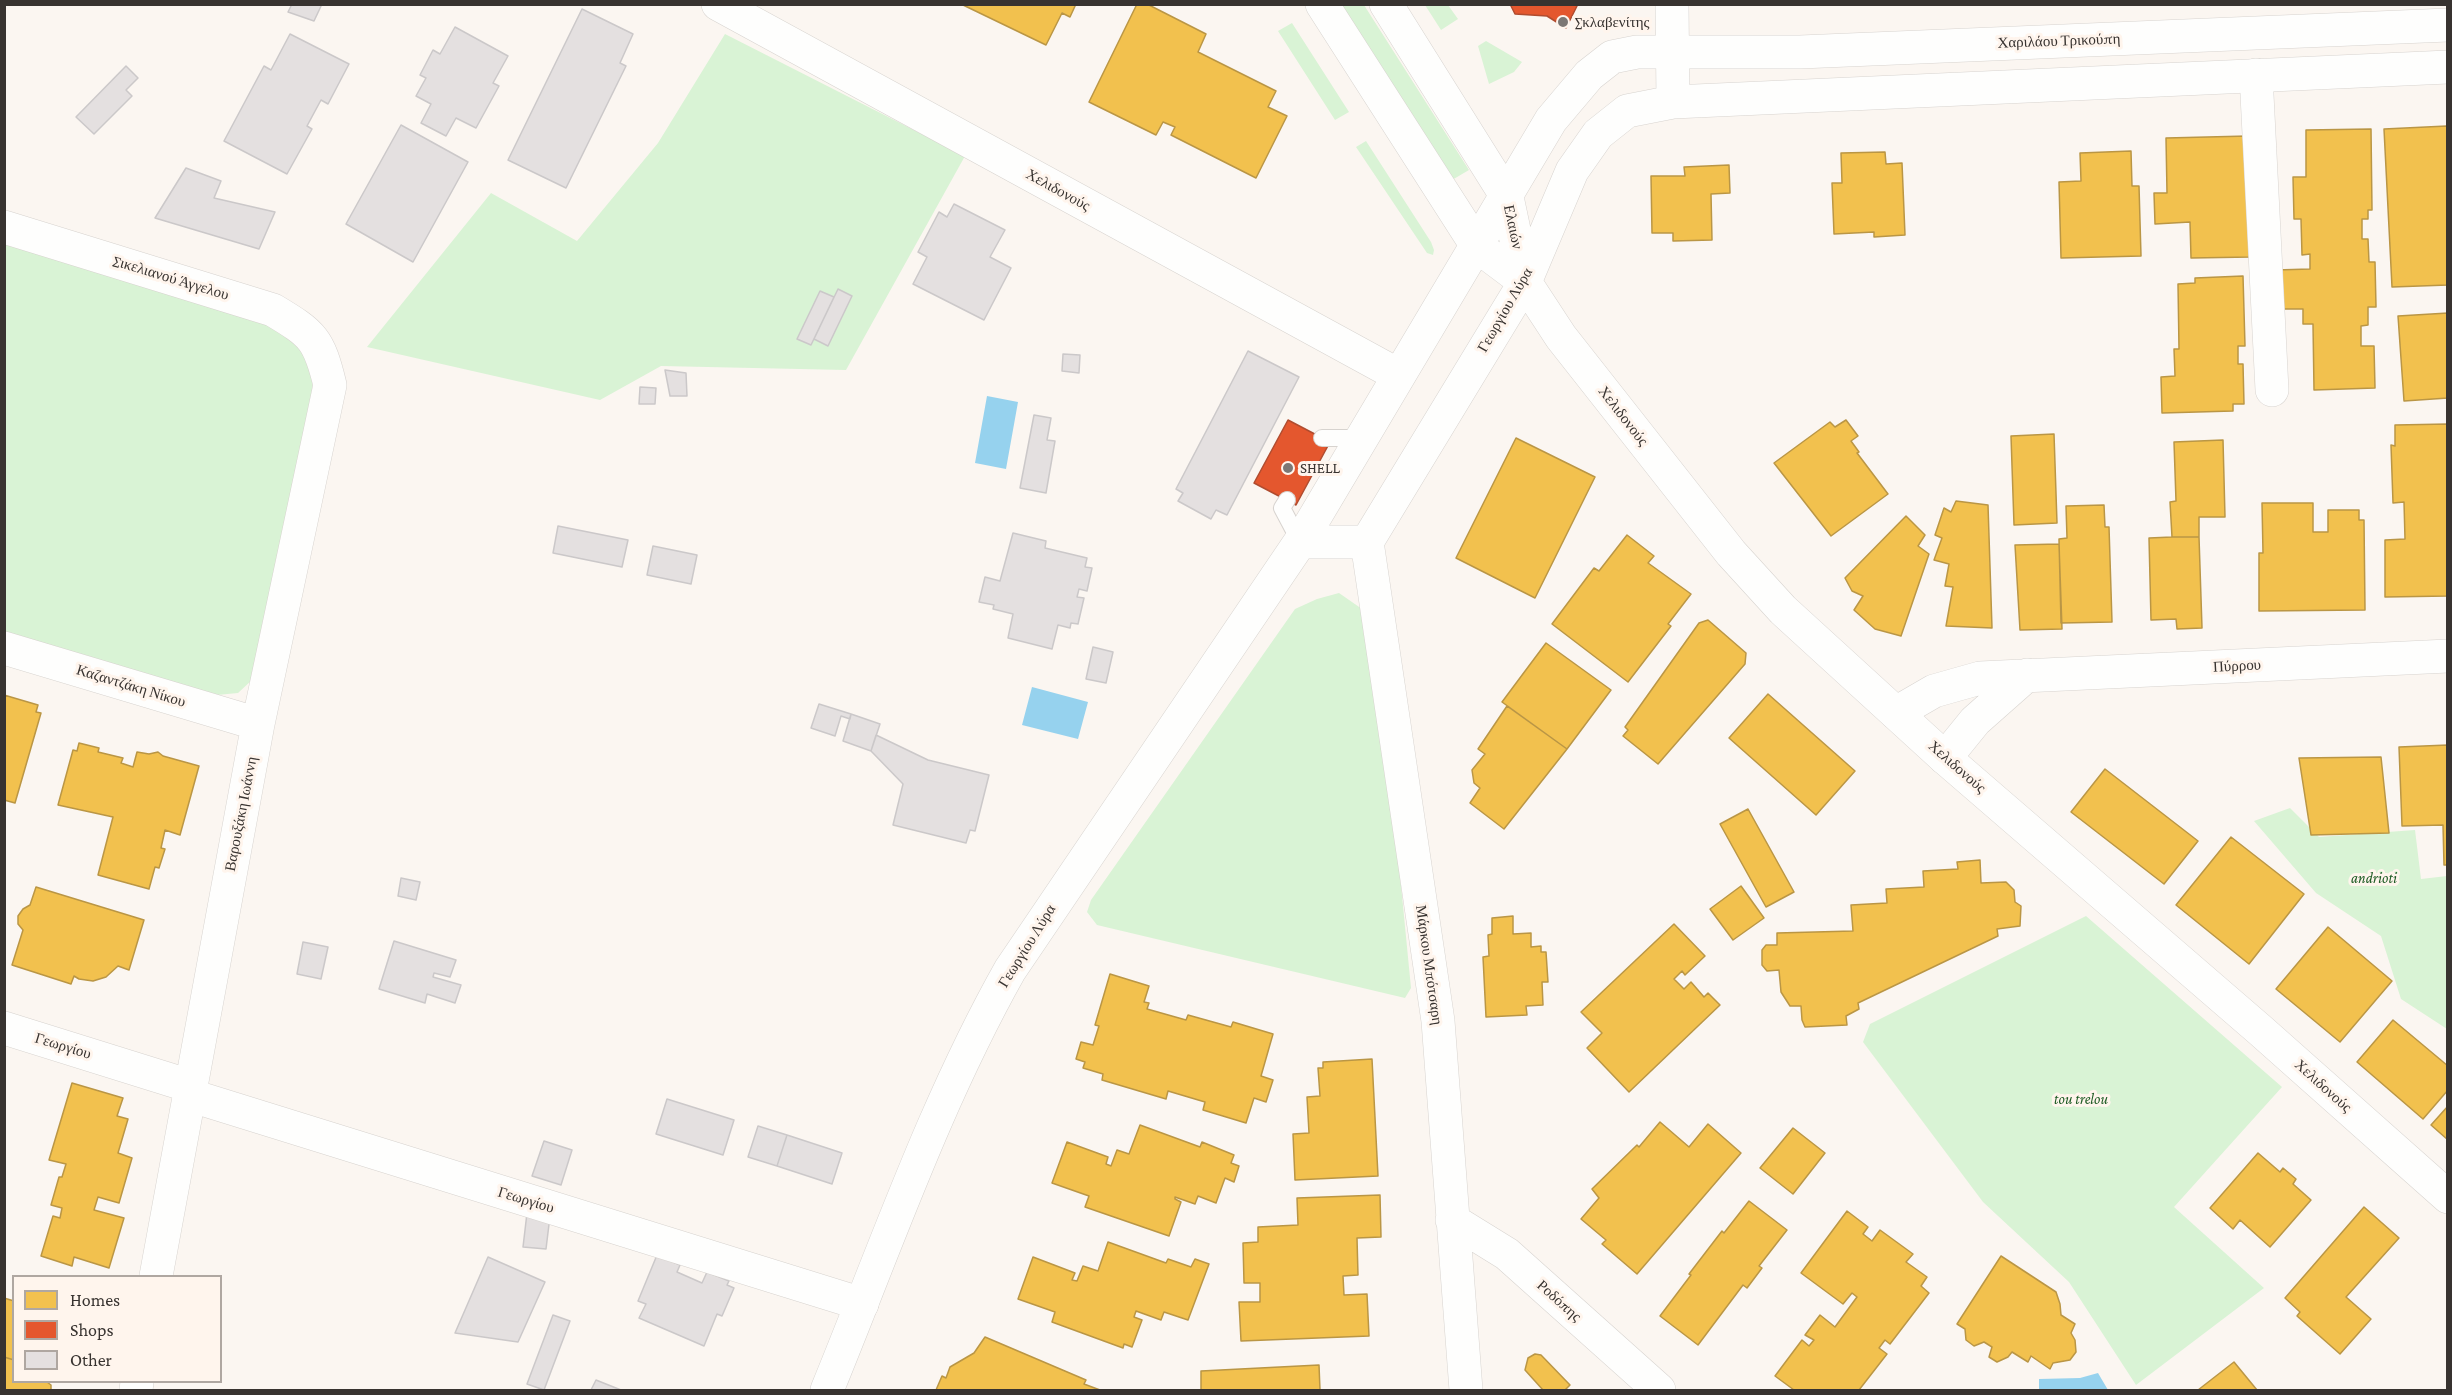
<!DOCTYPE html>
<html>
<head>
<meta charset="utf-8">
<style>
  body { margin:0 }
  #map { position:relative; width:2452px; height:1395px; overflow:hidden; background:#fbf6f1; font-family:"Crimson Pro",serif }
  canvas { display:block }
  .frame { position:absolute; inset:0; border:6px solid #383330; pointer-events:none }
  .legend { position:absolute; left:12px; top:1275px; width:210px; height:108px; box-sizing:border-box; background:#fff5ed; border:2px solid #afa7a1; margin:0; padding:8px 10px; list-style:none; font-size:18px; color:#383330 }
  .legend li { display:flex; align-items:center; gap:12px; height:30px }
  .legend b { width:30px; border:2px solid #afa7a1 }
</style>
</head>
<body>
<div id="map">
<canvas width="2452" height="1395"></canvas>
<div class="frame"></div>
<ul class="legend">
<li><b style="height:16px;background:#f2c14e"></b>Homes</li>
<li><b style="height:16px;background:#e4572e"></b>Shops</li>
<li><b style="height:16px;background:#e4e0e0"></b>Other</li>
</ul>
</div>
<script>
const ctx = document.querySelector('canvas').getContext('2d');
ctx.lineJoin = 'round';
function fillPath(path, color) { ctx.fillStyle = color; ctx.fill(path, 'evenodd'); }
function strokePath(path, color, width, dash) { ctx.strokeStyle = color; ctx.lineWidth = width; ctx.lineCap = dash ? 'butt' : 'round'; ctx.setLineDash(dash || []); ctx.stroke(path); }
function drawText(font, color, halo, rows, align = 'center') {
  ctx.font = font + ' "Crimson Pro",serif'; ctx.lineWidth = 6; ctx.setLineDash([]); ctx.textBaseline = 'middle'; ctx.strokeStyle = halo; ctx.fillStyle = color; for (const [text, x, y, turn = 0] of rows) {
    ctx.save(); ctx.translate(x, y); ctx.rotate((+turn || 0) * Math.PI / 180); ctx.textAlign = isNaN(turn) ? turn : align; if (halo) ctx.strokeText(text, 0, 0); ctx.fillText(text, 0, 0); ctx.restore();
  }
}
fillPath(new Path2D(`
  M1342,5H1364L1469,170L1452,180Z
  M1425,5H1448L1458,19L1441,30Z
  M1292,23L1349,112L1335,120L1278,31Z
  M725,34L965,156L846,370L661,366L600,400L367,347L491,193L577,241L658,143Z
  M1486,41L1522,62L1514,72L1489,84L1478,46Z
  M1366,141L1431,242L1434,250L1433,255L1427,253L1356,147Z
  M4,237L278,325C309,354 313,355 313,398L252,680L238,693L217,695L5,632Z
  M1339,593L1375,618L1411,988L1405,998L1097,925L1087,912L1091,900L1295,609L1317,599Z
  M2290,808L2319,837L2415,830L2421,879L2447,876V1029L2401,999L2381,936L2316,893L2254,821Z
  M2086,916L2282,1087L2174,1207L2264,1288L2136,1385L2069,1282L1983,1202L1863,1042L1870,1024Z`), '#d9f3d5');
fillPath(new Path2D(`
  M987,396L1018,402L1006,469L975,463Z
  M1032,687L1088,702L1078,739L1022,725Z
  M2098,1373L2108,1390H2039V1379L2080,1378Z`), '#96d2ee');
const homes = new Path2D(`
  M1076,4L1070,17L1062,13L1046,45L963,5Z
  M1137,4H1147L1206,34L1198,52L1276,91L1268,107L1287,116L1256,178L1171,135L1175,127L1163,122L1156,135L1089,102Z
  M2447,126L2448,285L2392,287L2384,129Z
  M2371,129L2372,210H2368V219H2362V239H2368L2369,262H2375L2376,307H2368V325L2361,326V346H2374L2375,388L2314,390L2313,324H2303V309H2276V270L2310,269V254L2302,255L2301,219H2294L2293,177H2306V130Z
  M2248,136L2251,257L2191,258L2190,222L2155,224L2154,193H2167L2166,138Z
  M2131,151L2132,186H2139L2141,256L2061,258L2059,182L2081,181L2080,153Z
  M1885,152L1886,164L1902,163L1905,235L1874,237V232L1834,234L1832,183H1842L1841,153Z
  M1729,165L1730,193L1711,194L1712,240L1673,241V233H1652L1651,176H1685L1684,167Z
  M2243,276L2245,346H2238V364H2243L2244,404H2233V411L2162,413L2161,377L2175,376L2174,349H2179L2178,284L2195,283V278Z
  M2448,313V398L2404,401L2398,316Z
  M1846,420L1858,436L1851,441L1859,452L1857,453L1888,494L1831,536L1774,463L1830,422L1835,427Z
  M2448,424V596L2385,597V540L2405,539L2404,502L2393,503L2391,445L2395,446V425Z
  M2054,434L2057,523L2014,525L2011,436Z
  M1516,438L1595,477L1535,598L1456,558Z
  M2223,440L2225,517H2199V537H2172L2170,502L2176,501L2174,442Z
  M1956,501L1988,505L1992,628L1946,626L1953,587L1945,586L1949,564L1934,560L1942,538L1935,535L1944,508L1951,512Z
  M2262,503H2313V532H2328V510H2359V520H2364L2365,610L2259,611V553H2263Z
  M2104,505L2105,527H2109L2112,622L2061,623L2059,539L2067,538L2066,506Z
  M1906,516L1925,535L1918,546L1929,554L1901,636L1875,629L1854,610L1863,596L1852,591L1845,578Z
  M1627,535L1654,556L1648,563L1691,594L1668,624L1671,626L1628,682L1552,624L1594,568L1599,571Z
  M2172,537H2199L2202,628L2177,629L2176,619L2151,620L2149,538Z
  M2059,544L2062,629L2020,630L2015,545Z
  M1708,620L1746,653L1745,664L1658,764L1623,736L1628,730L1625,727L1699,623Z
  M1546,643L1611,690L1567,749L1502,702Z
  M1768,694L1855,771L1816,815L1729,738Z
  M4,695L38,705L36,712L41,713L15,803L4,800Z
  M1507,706L1567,749L1504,829L1470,803L1480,788L1474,783L1472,770L1485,754L1478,749Z
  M79,743L99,748L98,752L123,758L121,763L133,767L137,752L149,754L158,752L163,756L199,766L180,835L165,830L161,848L165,849L159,868L155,867L149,889L98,875L113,817L58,805L73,750L77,751Z
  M2448,745V865H2444L2443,825L2402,826L2399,747Z
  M2381,757L2389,833L2311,835L2299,758Z
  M2105,769L2198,841L2164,884L2071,812Z
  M1748,809L1794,892L1766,907L1720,824Z
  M2231,837L2304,894L2249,964L2176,905Z
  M1980,860L1981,883L2006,882L2014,890L2015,902L2021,906L2020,926L1997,929L1998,936L1858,1003L1859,1009L1846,1016L1847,1025L1805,1027L1802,1020L1801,1006H1790L1781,992L1779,970L1767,971L1762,965V950L1766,945H1777V933L1853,931L1851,905L1887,903L1886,889L1924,887L1923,871L1958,869L1957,862Z
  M1741,886L1764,918L1733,940L1710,909Z
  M36,887L144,920L129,970L118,966L106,977L93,981L79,979L74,976L71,984L12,965L23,930L18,924V916L23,909L30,905Z
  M1513,916V934L1531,933V947L1541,946V952H1546L1548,982H1542L1543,1005L1526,1006L1527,1015L1486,1017L1483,957L1489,956L1488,935L1492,934V918Z
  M1674,924L1705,956L1685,975L1682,971L1674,979L1684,989L1691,982L1704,997L1708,993L1720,1005L1629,1092L1587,1048L1602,1033L1581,1012Z
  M2328,927L2392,981L2340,1042L2276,989Z
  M1110,974L1149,986L1144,1002L1149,1003L1147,1009L1186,1020L1188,1015L1231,1027L1233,1022L1273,1034L1261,1076L1273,1080L1266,1102L1254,1098L1246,1123L1203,1110L1205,1102L1168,1091L1166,1099L1102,1080L1103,1074L1083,1068L1085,1062L1076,1059L1081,1042L1093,1045L1099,1026L1095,1025Z
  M2393,1020L2448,1066V1090L2423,1119L2357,1062Z
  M1372,1059L1378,1176L1295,1180L1293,1134L1309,1133L1307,1097L1320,1096L1318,1068H1323V1062Z
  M72,1083L123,1098L117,1116L128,1119L118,1153L132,1158L119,1203L98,1197L94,1210L124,1218L109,1268L74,1257L72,1266L41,1256L53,1216L60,1218L62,1208L51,1205L59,1177H62L66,1164L49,1160Z
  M2448,1106V1140L2431,1125Z
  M1660,1122L1689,1147L1708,1124L1741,1153L1637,1274L1602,1244L1606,1240L1581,1219L1599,1198L1592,1189L1637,1145L1639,1147Z
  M1140,1125L1200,1147L1202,1142L1234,1155L1231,1163L1239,1166L1234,1182L1225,1178L1216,1203L1198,1196L1195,1204L1175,1197V1199L1181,1202L1169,1236L1085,1207L1089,1196L1052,1183L1067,1142L1108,1157L1106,1164L1111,1166L1117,1150L1129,1154Z
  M1793,1128L1825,1153L1793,1194L1760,1168Z
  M2258,1153L2280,1172L2283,1168L2296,1179L2293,1184L2311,1200L2270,1247L2240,1220L2233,1229L2210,1208Z
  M1380,1195L1381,1237L1357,1238L1358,1275L1343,1276L1344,1295L1367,1294L1369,1336L1241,1341L1239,1302H1260V1283H1244L1243,1243L1258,1242V1227L1298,1225L1297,1198Z
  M1749,1201L1787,1230L1759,1266L1762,1268L1747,1288L1743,1285L1698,1345L1660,1316L1691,1275L1689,1274L1722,1231L1724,1233Z
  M2364,1207L2399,1238L2346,1297L2371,1319L2340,1354L2297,1316L2300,1312L2285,1298Z
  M1847,1211L1868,1227L1863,1234L1872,1241L1880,1230L1913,1254L1906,1262L1927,1277L1921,1286L1929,1293L1890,1344L1885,1340L1879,1348L1887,1354L1859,1390H1794L1775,1376L1802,1340L1809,1346L1814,1340L1805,1335L1820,1315L1835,1327L1857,1297L1852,1293L1843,1304L1801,1273Z
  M1108,1242L1166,1263L1168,1259L1191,1267L1195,1259L1209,1264L1188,1320L1164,1312L1161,1320L1136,1311L1134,1317L1142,1320L1132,1347L1124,1344L1123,1348L1052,1322L1055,1312L1018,1299L1033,1257L1075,1273L1072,1280L1077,1281L1083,1266L1098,1271Z
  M2001,1256L2056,1292L2060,1304L2061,1315L2075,1324L2071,1333L2075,1340L2076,1352L2070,1360L2053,1363L2050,1369L2031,1356L2028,1362L2012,1352L2008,1357L1997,1362L1989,1357L1992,1347L1984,1342L1974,1346L1966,1340L1965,1329L1957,1324Z
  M4,1298L14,1301V1360L4,1357Z
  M985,1337L1086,1380L1084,1384L1100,1390H936L942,1376L946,1378L950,1367L974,1353Z
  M1535,1354L1541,1355L1570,1385L1565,1390H1543L1525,1370L1528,1358Z
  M4,1357L14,1360V1382H47L51,1385V1390H4Z
  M2234,1362L2257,1390H2198Z
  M1319,1365L1320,1390H1201V1371Z`);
fillPath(homes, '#f2c14e');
strokePath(homes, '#ba9645', 1.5);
const shops = new Path2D(`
  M1510,4H1578L1566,28L1547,16L1515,14Z
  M1288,420L1330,442L1296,505L1254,483Z`);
fillPath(shops, '#e4572e');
strokePath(shops, '#b04c2f', 1.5);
const building = new Path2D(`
  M292,4H322L314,21L288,12Z
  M582,9L633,34L620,63L626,66L566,188L508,160Z
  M455,27L508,56L493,83L499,86L476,128L456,118L446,136L421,123L431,104L416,96L426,78L420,75L433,50L440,54Z
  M290,34L349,64L328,104L321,100L307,126L312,129L287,174L224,141L264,66L271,70Z
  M126,66L138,78L126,90L132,96L94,134L76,117Z
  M401,125L468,162L413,262L346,224Z
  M186,168L221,181L214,198L275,212L259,249L155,218Z
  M954,204L1005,230L990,257L1011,268L984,320L913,284L927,257L918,252L939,212L947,217Z
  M838,289L852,296L828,346L814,339Z
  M820,291L834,297L811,345L797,339Z
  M1248,351L1299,377L1227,515L1216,510L1211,519L1178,501L1183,493L1176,489Z
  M1063,354L1080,355L1079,373L1062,371Z
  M665,370L686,373L687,396H670Z
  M640,387L656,388L655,404H639Z
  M1034,415L1051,418L1047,440L1055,441L1046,493L1020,488Z
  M558,526L628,540L622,567L553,553Z
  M1013,533L1046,541L1045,548L1087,558L1085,567L1092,568L1087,591L1079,589L1077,597L1084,598L1078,624L1071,623L1070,628L1058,625L1052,649L1008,638L1013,614L993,609L994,605L979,602L985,577L1000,581Z
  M653,546L697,555L691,584L647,575Z
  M1093,647L1113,652L1106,683L1086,679Z
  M819,704L851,714L850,719L841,716L835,736L811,728Z
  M851,714L880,724L871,751L843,741Z
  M876,735L928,760L989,775L975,831L970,830L966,843L893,825L903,784L871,751Z
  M401,878L420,882L416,900L398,896Z
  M394,941L456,960L450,977L434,973L433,977L461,985L455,1003L427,994L425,1003L379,989Z
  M303,942L328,947L321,979L297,974Z
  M667,1099L734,1120L723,1155L656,1134Z
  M758,1126L787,1135L777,1166L748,1157Z
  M787,1135L842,1153L832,1184L777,1166Z
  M544,1141L572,1150L561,1185L532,1176Z
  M527,1213L550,1216L546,1249L523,1247Z
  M657,1255L680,1265L677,1272L702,1283L707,1272L729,1281L727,1285L734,1288L722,1316L717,1314L704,1346L639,1318L646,1304L638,1301Z
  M488,1257L545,1282L518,1342L455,1333Z
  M553,1315L570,1321L544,1390L527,1384Z
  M596,1380L621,1390H591Z`);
fillPath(building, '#e4e0e0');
strokePath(building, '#cbc8c9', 1.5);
const lane = new Path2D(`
  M1322,438H1361
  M1287,500L1282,508L1300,542`);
const street = new Path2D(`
  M718,4L1398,375
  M2256,75L2272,390
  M4,227L273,310C313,334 319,339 330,385L258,724L156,1276
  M1367,542L1438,1021L1466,1390
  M4,648L258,724
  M1896,713L1934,691L1980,678L2448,656
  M1945,758L1975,721L2027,675
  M4,1028L190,1086
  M189,1095L862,1304
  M1452,1220L1507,1254L1659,1390
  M136,1390L137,1382`);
const secondary = new Path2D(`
  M1322,4L1477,246L1525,282L1561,337L1731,553L1783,610L1945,758L2260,1030L2448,1197
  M1386,4L1507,197L1525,282
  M1672,4L1673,102
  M1300,542H1367L1525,282L1572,171L1598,134L1627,111L1673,102L2448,67
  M827,1390C885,1249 935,1103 1010,970L1300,542L1551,120L1589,75L1612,57L1637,52H1800L2448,25`);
strokePath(lane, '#d7d3cf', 18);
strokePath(street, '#d7d3cf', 34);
strokePath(secondary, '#d7d3cf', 34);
strokePath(lane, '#fefefd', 16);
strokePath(street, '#fefefd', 33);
strokePath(secondary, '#fefefd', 33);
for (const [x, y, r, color] of [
  [1563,22,6,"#7c7774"],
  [1288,468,6,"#7c7774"]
]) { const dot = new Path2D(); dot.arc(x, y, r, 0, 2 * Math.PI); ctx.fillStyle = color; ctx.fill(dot); strokePath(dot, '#fff5ed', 2); }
drawText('15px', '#383330', '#fff5ed', [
  ["Σκλαβενίτης",1575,22],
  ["SHELL",1300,468]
], 'left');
drawText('15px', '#383330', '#fff5ed', [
  ["Χαριλάου Τρικούπη",2059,41,-2],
  ["Χελιδονούς",1058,190,29],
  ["Ελαιών",1513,227,78],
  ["Σικελιανού Άγγελου",171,278,17],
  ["Γεωργίου Λύρα",1505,310,-60],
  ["Χελιδονούς",1623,416,52],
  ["Πύρρου",2237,666,-3],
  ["Καζαντζάκη Νίκου",131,686,17],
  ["Χελιδονούς",1957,767,41],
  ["Βαρουξάκη Ιωάννη",241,814,-79],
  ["Γεωργίου Λύρα",1027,946,-58],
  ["Μάρκου Μπότσαρη",1429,965,82],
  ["Γεωργίου",63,1046,17],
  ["Χελιδονούς",2323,1086,42],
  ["Γεωργίου",526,1200,17],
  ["Ροδόπης",1559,1301,42]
]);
drawText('italic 15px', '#1c5a22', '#fff5ed', [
  ["andrioti",2374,878],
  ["tou trelou",2081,1099]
]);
</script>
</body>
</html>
